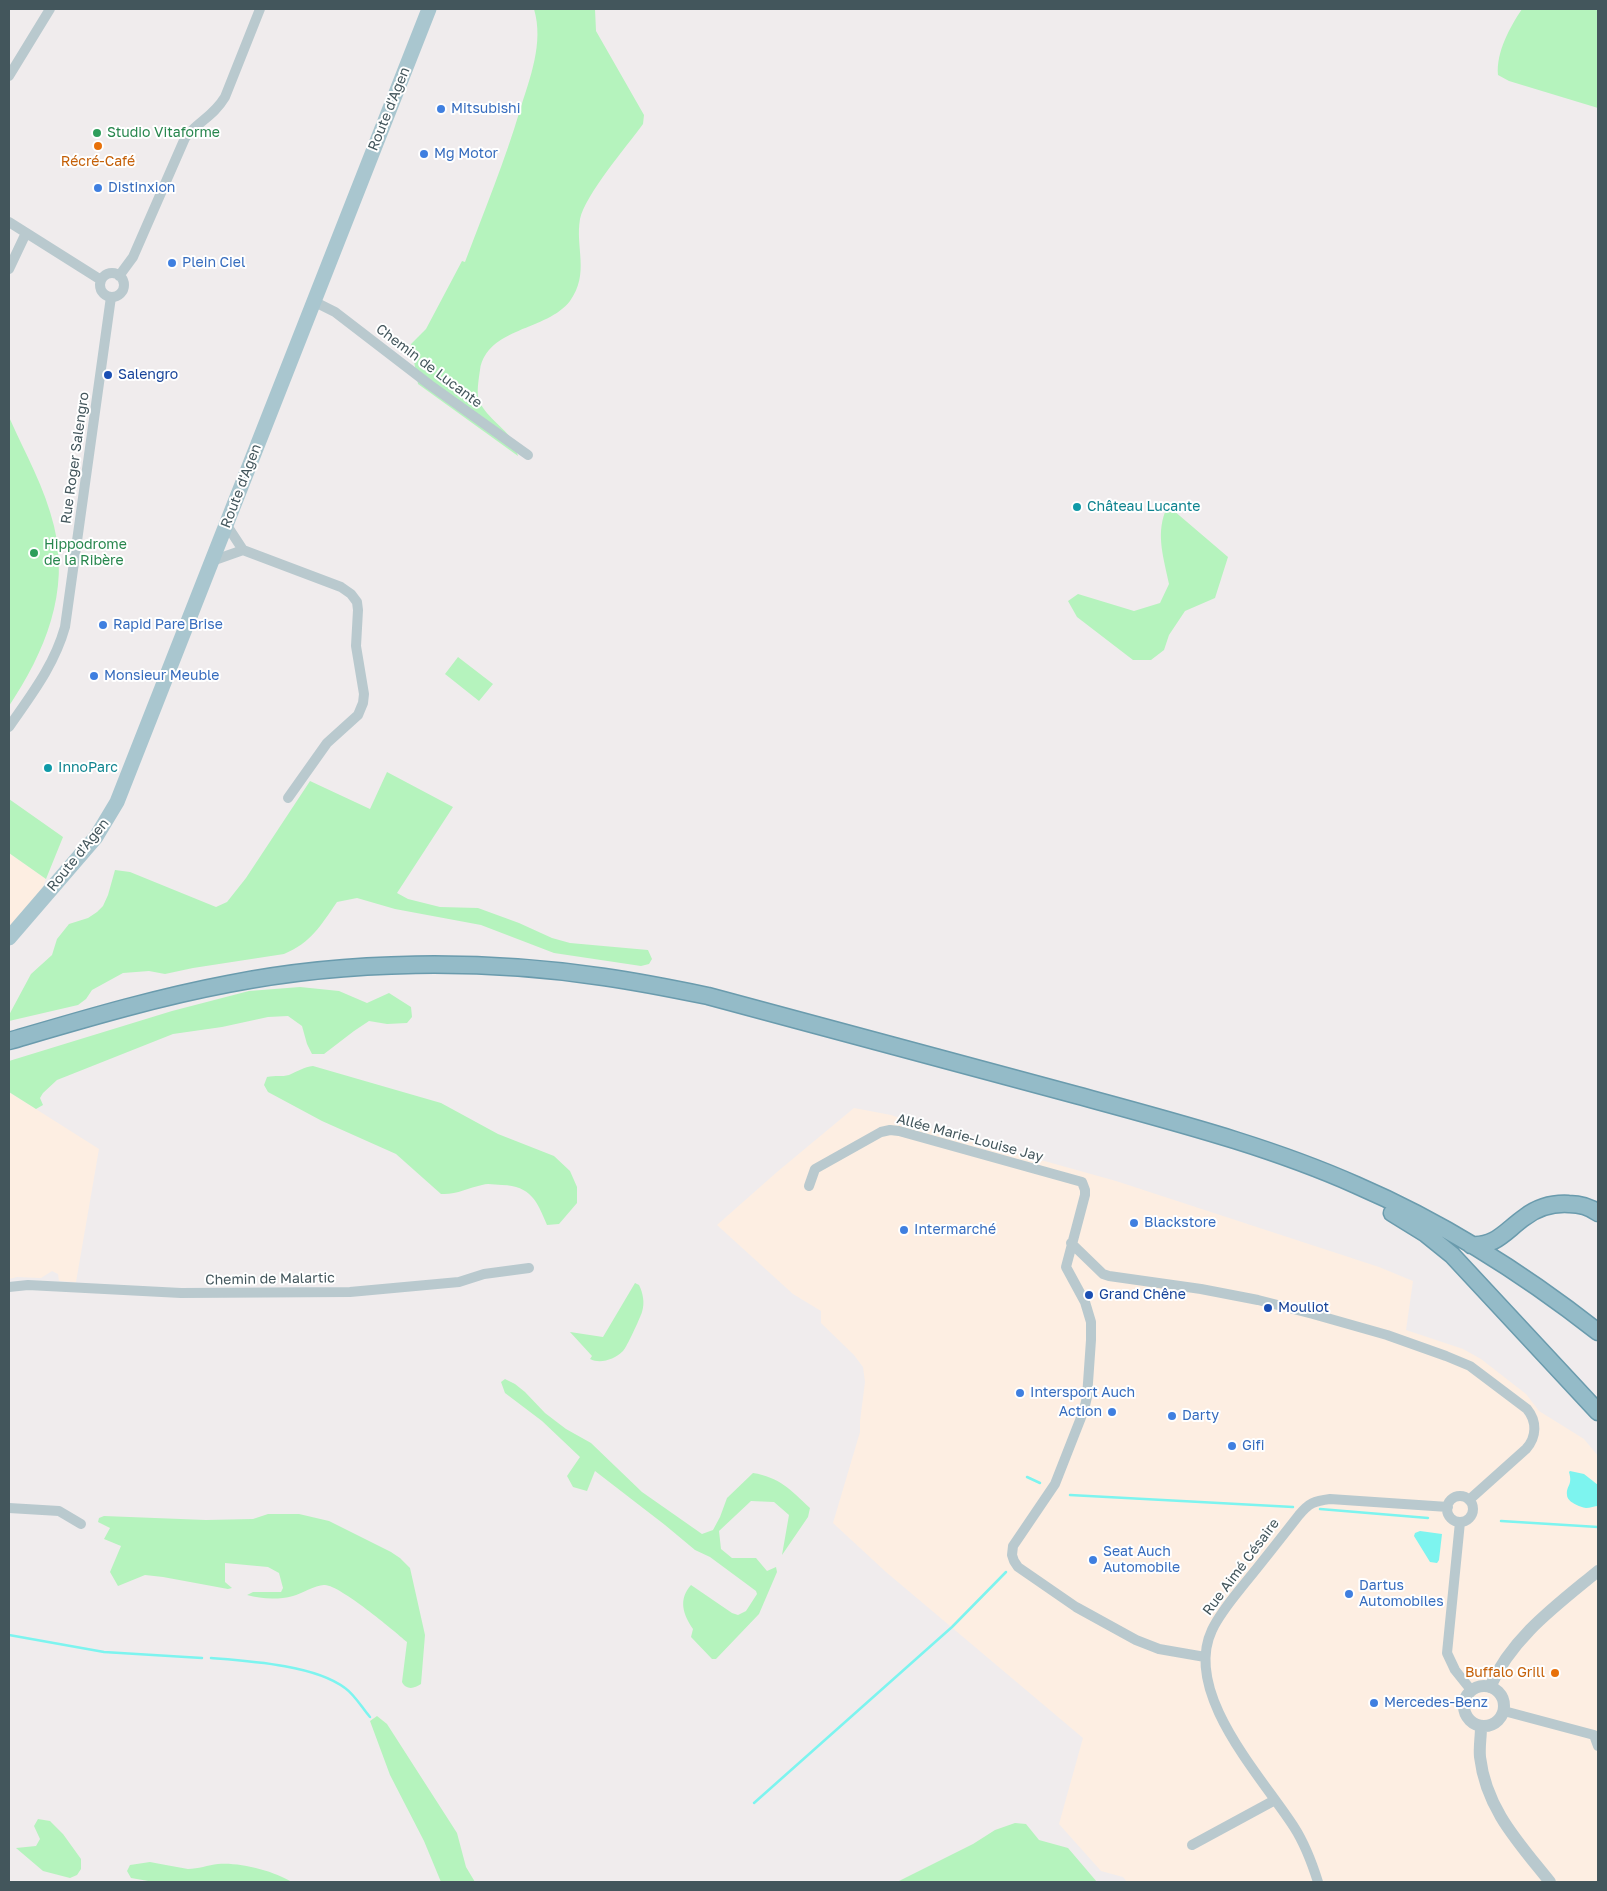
<!DOCTYPE html>
<html>
<head>
<meta charset="utf-8">
<style>
  body { margin:0 }
  #map { position:relative; width:1607px; height:1891px; overflow:hidden; background:#f0eced; font-family:"Golos Text",sans-serif }
  canvas { display:block }
  .frame { position:absolute; inset:0; border:10px solid #43565c; pointer-events:none }
</style>
</head>
<body>
<div id="map">
<canvas width="1607" height="1891"></canvas>
<div class="frame"></div>
</div>
<script>
const ctx = document.querySelector('canvas').getContext('2d');
ctx.lineJoin = 'round';
function fillPath(path, color) { ctx.fillStyle = color; ctx.fill(path, 'evenodd'); }
function strokePath(path, color, width, dash) { ctx.strokeStyle = color; ctx.lineWidth = width; ctx.lineCap = dash ? 'butt' : 'round'; ctx.setLineDash(dash || []); ctx.stroke(path); }
function drawText(font, color, halo, rows, align = 'center') {
  ctx.font = font + ' "Golos Text",sans-serif'; ctx.lineWidth = 4; ctx.setLineDash([]); ctx.textBaseline = 'middle'; ctx.strokeStyle = halo; ctx.fillStyle = color; for (const [text, x, y, turn = 0] of rows) {
    ctx.save(); ctx.translate(x, y); ctx.rotate((+turn || 0) * Math.PI / 180); ctx.textAlign = isNaN(turn) ? turn : align; if (halo) ctx.strokeText(text, 0, 0); ctx.fillText(text, 0, 0); ctx.restore();
  }
}
fillPath(new Path2D(`
  M9,853L46,879L42,889L9,927Z
  M9,1092L99,1149L76,1282L59,1281L58,1274L52,1271L41,1278L17,1277L9,1279Z
  M854,1108L891,1115L955,1136L1116,1181L1379,1267L1413,1281L1406,1330L1463,1349L1481,1359L1526,1394L1539,1411L1584,1439L1598,1456V1882H1127L1123,1877L1101,1871L1059,1824L1083,1738L886,1572L833,1523L860,1432V1421L865,1382L863,1367L854,1355L821,1323V1311L793,1294L717,1225L777,1172Z`), '#fdeee2');
fillPath(new Path2D(`
  M534,9H595L596,31L644,115L643,124C627,146 585,195 580,219C575,248 590,273 570,301C547,331 487,327 480,370C479,377 477,389 478,397C481,412 502,426 511,438C514,443 516,450 518,456L418,384L411,344L426,329L462,261L465,262C484,211 505,161 520,110C530,78 544,43 534,9Z
  M1522,9H1598V108L1509,81L1498,75C1496,52 1510,27 1522,9Z
  M9,417C25,453 45,488 54,526C70,592 45,652 9,706Z
  M1173,510L1228,557L1215,598L1185,611L1169,635L1164,650L1151,660H1133L1077,617L1068,601L1078,594L1134,611L1160,603L1169,584C1164,559 1156,536 1165,512Z
  M458,657L493,684L479,701L445,674Z
  M387,772L453,807L397,893L408,899L440,907L478,908L519,923L552,938L570,943L648,950L652,959L649,964L641,966L554,953L481,925L395,909L357,898L337,902C321,925 311,943 284,954L193,968L165,974L149,971L123,973L92,990L86,999L78,1005L9,1021V1015L31,974L52,955L57,939L69,924L88,918L97,912L103,906L108,895L115,870L130,872L216,907L227,902L246,878L310,781L370,809Z
  M9,799L63,837L46,879L9,853Z
  M300,987L339,991L367,1003L389,993L411,1007L412,1017L407,1023L387,1024L369,1021L354,1031L324,1054H312L307,1044L302,1026L288,1016L268,1017L222,1027L173,1034L57,1080L43,1093L40,1098L43,1105L36,1109L9,1092V1061L172,1011L249,991Z
  M313,1066L441,1103L498,1134L554,1156L570,1171L577,1187V1203L559,1224L547,1225C537,1201 531,1186 502,1185C495,1185 488,1183 482,1185C468,1188 456,1195 441,1194L396,1154L322,1121L268,1092L264,1085L267,1077C275,1075 282,1077 289,1075C298,1071 304,1067 313,1066Z
  M635,1283L639,1285C643,1293 645,1303 642,1312C640,1318 627,1347 623,1351C614,1360 600,1364 590,1359L592,1356L570,1332L603,1337Z
  M505,1379L515,1384L525,1392L545,1413L566,1429L591,1443L642,1492L702,1534L713,1530L720,1517L727,1498L753,1473C779,1477 791,1490 810,1508L808,1517L782,1555L789,1515L774,1502L751,1501L719,1531L721,1549L732,1558H756L767,1571L776,1567L777,1572L759,1614L716,1659H712L691,1637L693,1629C683,1614 678,1600 691,1585L732,1613L738,1615L746,1611L757,1594L756,1591L710,1557L695,1550L665,1525L595,1471L587,1491L573,1487L567,1476L580,1457L542,1421L505,1393L501,1382Z
  M268,1514H299L329,1521L391,1552L400,1558L410,1568L425,1635L421,1684C414,1689 406,1690 402,1682L407,1642C393,1630 341,1586 325,1585C317,1584 301,1594 293,1596C278,1600 261,1599 247,1595L253,1592H281L283,1588L279,1573L268,1567L225,1563V1582L232,1588L228,1589L163,1577L145,1575L118,1586L110,1572L121,1546L104,1539L110,1528L98,1522L99,1518L104,1516L206,1520L253,1519Z
  M377,1716L387,1724L457,1833L466,1867L475,1882H441L424,1841L390,1775L370,1721Z
  M38,1819L50,1821L63,1834L81,1859V1869L77,1875L70,1878L43,1871L16,1848L36,1846L40,1839L34,1826Z
  M1015,1823L1026,1824L1039,1840L1068,1848L1097,1882H897L973,1844L995,1830Z
  M150,1862C162,1864 175,1867 188,1869C198,1869 208,1865 218,1864C240,1862 274,1871 292,1882H154L131,1878L127,1871L130,1865Z`), '#b5f3bd');
fillPath(new Path2D(`
  M1570,1471L1584,1474L1598,1485V1506C1595,1506 1590,1508 1586,1508C1580,1507 1567,1502 1567,1495C1566,1485 1573,1486 1569,1472Z
  M1420,1531L1442,1534L1439,1560L1437,1563L1430,1562L1414,1536L1415,1533Z`), '#7df4ef');
strokePath(new Path2D(`
  M1027,1477L1040,1483
  M1070,1495L1293,1507
  M1320,1509L1428,1518
  M1501,1521L1598,1527
  M9,1635L104,1652L202,1658
  M211,1658C249,1661 315,1665 345,1688C355,1695 362,1708 370,1717
  M754,1803L952,1627L1006,1572`), '#7df4ef', 2.5);
const trunk = new Path2D(`
  M9,1041C81,1020 154,998 228,984C349,960 482,959 604,977C639,982 674,989 708,996C831,1029 953,1062 1076,1095C1170,1121 1266,1145 1356,1185C1442,1222 1524,1274 1598,1332
  M1392,1213L1426,1234L1452,1255L1598,1412
  M1471,1245C1496,1247 1506,1230 1525,1217C1537,1208 1553,1203 1569,1204C1579,1204 1590,1207 1598,1213`);
strokePath(trunk, '#6a9bad', 19);
strokePath(new Path2D(`
  M9,76L50,9
  M9,222L101,280
  M9,269L26,233
  M100 285a12 12 0 1 1 24 0a12 12 0 1 1-24 0Z
  M119,276L133,257L185,138C198,121 213,117 225,97L260,9
  M313,301L335,312L430,385L528,455
  M226,524L243,550L341,587L351,594L357,602L358,610L356,646L364,694L363,703L358,715L327,743L288,798
  M212,561L243,550
  M9,727C31,695 54,666 65,627L111,297
  M809,1186L815,1169L881,1132L890,1130L899,1131L1082,1182L1085,1190V1195L1066,1267L1085,1302L1091,1322V1340L1087,1397L1084,1410L1055,1484L1013,1546L1012,1555L1014,1561L1018,1567L1076,1607L1136,1640L1159,1649L1205,1657
  M1071,1243L1103,1274L1109,1276L1201,1289L1258,1300L1313,1314L1387,1335L1446,1356L1470,1366L1527,1409C1537,1421 1537,1437 1526,1449L1469,1500
  M9,1287L28,1285L181,1293L350,1292L459,1282L484,1274L529,1268
  M1447 1509a13 13 0 1 1 26 0a13 13 0 1 1-26 0Z
  M9,1508L59,1511L81,1524
  M1460,1522L1447,1653L1455,1670L1471,1690
  M1504,1711L1594,1735L1598,1746
  M1192,1845L1275,1800
  M1318,1882C1312,1863 1305,1844 1294,1827C1262,1777 1182,1693 1212,1630C1220,1613 1233,1598 1245,1583C1263,1561 1281,1538 1299,1515C1309,1503 1314,1501 1330,1499L1448,1507`), '#b9c9ce', 10);
strokePath(new Path2D(`
  M1464 1706a20 20 0 1 1 40 0a20 20 0 1 1-40 0Z
  M1490,1687C1512,1637 1557,1605 1598,1571
  M1481,1727C1481,1737 1479,1747 1480,1757C1486,1809 1519,1843 1550,1882`), '#b9c9ce', 12);
strokePath(new Path2D(`
  M9,938L96,837L117,802L429,9`), '#a9c6cf', 15);
strokePath(trunk, '#94bbc8', 16);
for (const [x, y, r, color] of [
  [441,109,5,"#3f7fe0"],
  [97,133,5,"#2e9e5b"],
  [98,146,5,"#e8710a"],
  [424,154,5,"#3f7fe0"],
  [98,188,5,"#3f7fe0"],
  [172,263,5,"#3f7fe0"],
  [108,375,5,"#1a4fb4"],
  [1077,507,5,"#0f9aa8"],
  [34,553,5,"#2e9e5b"],
  [103,625,5,"#3f7fe0"],
  [94,676,5,"#3f7fe0"],
  [48,768,5,"#0f9aa8"],
  [1134,1223,5,"#3f7fe0"],
  [904,1230,5,"#3f7fe0"],
  [1089,1295,5,"#1a4fb4"],
  [1268,1308,5,"#1a4fb4"],
  [1020,1393,5,"#3f7fe0"],
  [1112,1412,5,"#3f7fe0"],
  [1172,1416,5,"#3f7fe0"],
  [1232,1446,5,"#3f7fe0"],
  [1093,1560,5,"#3f7fe0"],
  [1349,1594,5,"#3f7fe0"],
  [1555,1673,5,"#e8710a"],
  [1374,1703,5,"#3f7fe0"]
]) { const dot = new Path2D(); dot.arc(x, y, r, 0, 2 * Math.PI); ctx.fillStyle = color; ctx.fill(dot); strokePath(dot, '#fff', 2); }
drawText('14px', '#43565c', '#fff', [
  ["Route d'Agen",389,109,-68],
  ["Chemin de Lucante",429,366,37],
  ["Rue Roger Salengro",75,458,-82],
  ["Route d'Agen",241,486,-69],
  ["Route d'Agen",78,855,-51],
  ["Allée Marie-Louise Jay",970,1138,15],
  ["Chemin de Malartic",270,1279,-1],
  ["Rue Aimé Césaire",1241,1567,-53]
]);
drawText('14px', '#366cbe', '#fff', [
  ["Mitsubishi",451,109],
  ["Mg Motor",434,154],
  ["Distinxion",108,188],
  ["Plein Ciel",182,263],
  ["Rapid Pare Brise",113,625],
  ["Monsieur Meuble",104,676],
  ["Blackstore",1144,1223],
  ["Intermarché",914,1230],
  ["Intersport Auch",1030,1393],
  ["Action",1102,1412,"right"],
  ["Darty",1182,1416],
  ["Gifi",1242,1446],
  ["Seat Auch",1103,1552],
  ["Automobile",1103,1568],
  ["Dartus",1359,1586],
  ["Automobiles",1359,1602],
  ["Mercedes-Benz",1384,1703]
], 'left');
drawText('14px', '#27864d', '#fff', [
  ["Studio Vitaforme",107,133],
  ["Hippodrome",44,545],
  ["de la Ribère",44,561]
], 'left');
drawText('14px', '#c56008', '#fff', [
  ["Récré-Café",98,162],
  ["Buffalo Grill",1545,1673,"right"]
]);
drawText('14px', '#164399', '#fff', [
  ["Salengro",118,375],
  ["Grand Chêne",1099,1295],
  ["Mouliot",1278,1308]
], 'left');
drawText('14px', '#0d838f', '#fff', [
  ["Château Lucante",1087,507],
  ["InnoParc",58,768]
], 'left');
</script>
</body>
</html>
